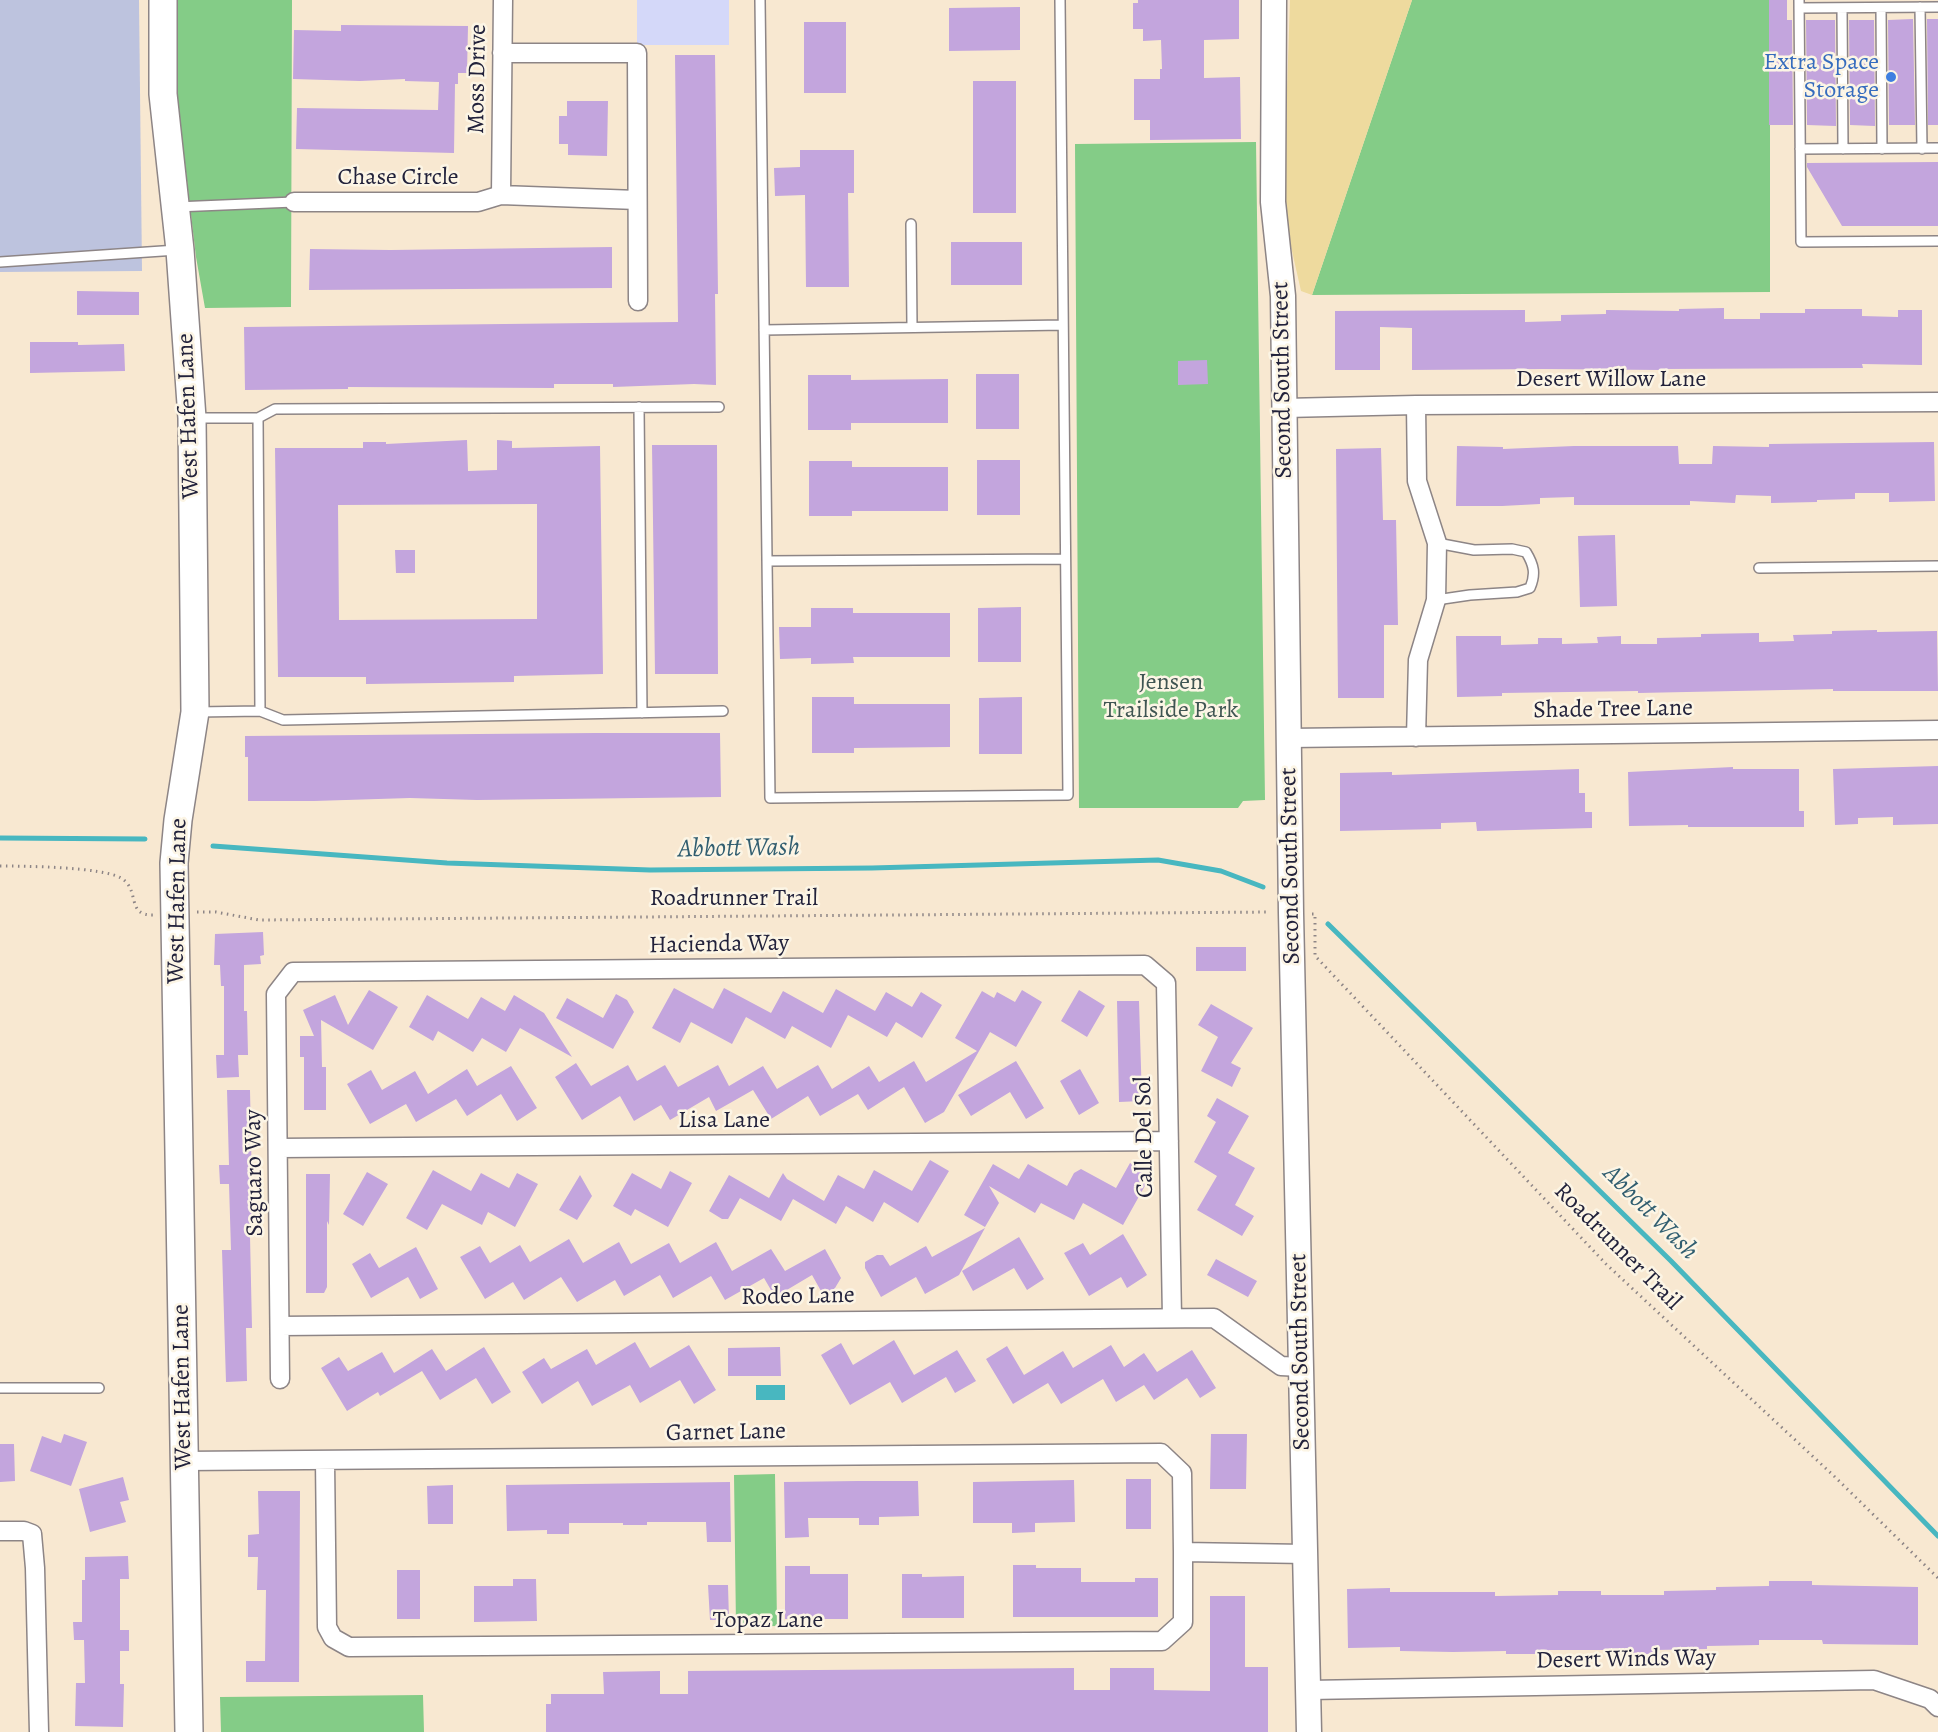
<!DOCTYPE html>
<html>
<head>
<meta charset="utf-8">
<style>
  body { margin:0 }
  canvas { display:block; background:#f8e8d1 }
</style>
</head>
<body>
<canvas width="1938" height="1732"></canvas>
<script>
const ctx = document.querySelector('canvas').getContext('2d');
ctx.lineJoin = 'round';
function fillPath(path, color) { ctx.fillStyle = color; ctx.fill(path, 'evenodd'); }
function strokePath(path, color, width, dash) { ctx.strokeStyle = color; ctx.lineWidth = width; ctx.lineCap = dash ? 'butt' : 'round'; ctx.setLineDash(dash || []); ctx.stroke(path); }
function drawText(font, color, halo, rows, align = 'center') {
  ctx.font = font + ' Alegreya,serif'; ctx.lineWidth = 5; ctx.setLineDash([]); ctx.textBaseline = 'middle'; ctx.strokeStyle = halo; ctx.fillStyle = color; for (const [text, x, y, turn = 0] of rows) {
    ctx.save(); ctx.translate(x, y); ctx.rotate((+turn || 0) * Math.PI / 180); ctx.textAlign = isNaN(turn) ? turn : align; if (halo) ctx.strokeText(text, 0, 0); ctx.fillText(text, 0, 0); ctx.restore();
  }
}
fillPath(new Path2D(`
  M637,0H729V45H637Z`), '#d4d8f9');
fillPath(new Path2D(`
  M0,0H139L142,271L0,272Z`), '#bdc3de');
fillPath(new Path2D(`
  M175,0H292L291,307L205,308L196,257L177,96Z
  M1412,0H1770V292L1312,295Z
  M1256,142L1265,800L1243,801L1238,808H1079L1075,144Z
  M775,1474L777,1626L736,1627L734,1475Z
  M423,1695L424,1732H221L220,1697Z`), '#84cc87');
fillPath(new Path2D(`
  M1290,0H1412L1312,295L1301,291L1283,211Z`), '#eeda9e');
fillPath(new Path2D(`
  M756,1385H785V1400H756Z`), '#48b7c0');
strokePath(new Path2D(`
  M0,838L145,839
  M213,846L447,863L650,870L872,868L1158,860L1221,871L1263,887
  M1328,924L1671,1261L1938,1536`), '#48b7c0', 5);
fillPath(new Path2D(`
  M1138,0H1239V39L1204,40V78L1240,77L1241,139L1150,140V120H1134V79H1160V69H1162L1161,40L1143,41V29H1133V3H1138Z
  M1769,0H1787V20H1792L1793,125H1769Z
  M1020,7V50L949,51V8Z
  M1913,19L1915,125H1889L1888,20Z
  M1927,19H1938V125H1928Z
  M1806,20H1835L1836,126L1807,125Z
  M1849,20H1874L1875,126L1850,125Z
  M804,22H846V93H804Z
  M341,25L468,26L467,73H458V84H455L454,153L296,149L297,108L438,110L439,82L405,81V79L360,81L293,79L294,30L341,31Z
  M675,55H715L718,294H715L716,385L694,384L613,387V384H554V388L348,387V389L245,390L244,327L678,322Z
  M973,81H1016V213H973Z
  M567,101H608L607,156L568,155V144H559V116H567Z
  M800,150H854V193H848L849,287H806L805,195L775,196L774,168L800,167Z
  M1938,162V226H1842L1807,167V163Z
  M951,242H1022V285H951Z
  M612,247V288L309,290L310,249L391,250Z
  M77,291L139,292V315H77Z
  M1724,308V319H1760V313H1805V309H1862V316L1898,317V310H1922V365L1862,364L1863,368L1663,369V370L1543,369L1412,370V328L1380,327V370H1335V311L1525,310V322L1561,321V315L1606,314V310L1679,311V309Z
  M30,342H78V345L124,344L125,371L30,373Z
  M1207,360L1208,384L1178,385V361Z
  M976,374H1019V429H976Z
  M808,375H851V380L948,379V423H851V430H808Z
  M467,440L468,471L497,470V440L512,441V448L600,446L603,674L514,676V682L366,684V677H278L275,448H363V442H386V444ZM537,504V619L339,620L338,505Z
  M1934,442L1935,501L1889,502V493H1855V499L1817,500V502L1771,503V496L1736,495L1735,503L1690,501V505H1574V497L1540,498V504L1502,506H1456L1457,446L1503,447V449L1574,446H1678L1679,464H1712L1713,446L1769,447V444Z
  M652,445H717L718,674H655Z
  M1381,448L1383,520H1396L1398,625H1384V698H1338L1336,449Z
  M977,460H1020V515H977Z
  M809,461H852V467H948V511H852V516H809Z
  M1615,535L1617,606L1580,607L1578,536Z
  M395,550H415V573H396Z
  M1021,607V662H978V608Z
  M811,608H853V613H950V657H853L854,663L811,664V658L780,659L779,627H811Z
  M1877,630V632L1937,631L1938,691H1833V689L1638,693V691L1502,693V696L1457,697L1456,636H1501V645L1538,644V638H1562V644L1598,643L1597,637L1621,636V644H1657V638L1701,637V634L1759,633V642L1794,641L1793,635L1832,634V631Z
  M812,697H854V704H950V747L854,748V753H812Z
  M1022,697V754H979V698Z
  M596,733H720L721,797L477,800L410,798L314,801H248V757H245V736Z
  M1938,766V824L1893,825V817L1858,818V824L1835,825L1833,769Z
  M1733,767V769H1799V811H1804V827H1688V825L1629,826L1628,772Z
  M1579,769V793H1585V812H1592V828L1477,831L1476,822L1441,823V829L1340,831V773L1392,772V775Z
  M263,932L264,955L260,956L261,964L244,965V1011H247L248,1055H224V986H221L220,965H214L215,934Z
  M1196,947H1246V971H1196Z
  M674,988L713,1009L724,988L771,1013L783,991L823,1013L836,989L875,1011L886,992L912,1007L921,992L942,1005L922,1038L896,1022L887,1037L848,1015L831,1048L792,1026L785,1039L746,1017L732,1044L691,1022L680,1043L652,1028Z
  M369,990L398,1007L373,1050L321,1020L322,1067H326V1110H304V1057H300V1036H314L303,1010L335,995L348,1025Z
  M1022,990L1042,1002L1016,1047L990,1032L944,1112L925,1123L904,1087L868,1110L858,1094L820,1116L808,1096L771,1119L753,1090L716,1111L709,1097L670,1120L661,1105L634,1121L620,1096L582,1120L555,1077L576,1063L591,1086L628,1065L637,1081L665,1065L678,1087L718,1065L729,1086L763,1066L777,1089L818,1065L832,1089L869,1066L879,1082L914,1061L926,1082L977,1051L955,1038L982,991L994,998L997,992L1015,1002Z
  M1079,990L1105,1006L1087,1037L1061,1021Z
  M616,994L627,1000L634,1012L613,1049L556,1018L567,998L603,1018Z
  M427,995L468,1019L481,997L505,1011L514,995L544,1013L572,1057L520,1028L506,1052L482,1038L473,1052L438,1031L433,1041L409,1027Z
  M1117,1001H1139L1142,1101L1119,1102Z
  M1211,1004L1253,1028L1231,1063L1241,1068L1232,1087L1201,1071L1218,1037L1198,1025Z
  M216,1055H238L239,1077L217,1078Z
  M1016,1061L1044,1108L1026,1119L1010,1092L971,1116L958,1095Z
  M511,1066L537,1108L517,1121L501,1094L467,1116L456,1099L416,1122L406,1104L370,1124L347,1084L371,1070L382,1090L415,1071L428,1094L467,1069L477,1086Z
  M1080,1069L1099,1103L1079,1115L1060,1081Z
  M227,1090H250L253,1236H250L252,1328H246L247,1381L226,1382L222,1250H231L229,1184H220L219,1165H229Z
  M1217,1098L1249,1116L1228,1153L1255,1168L1235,1205L1254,1216L1242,1236L1197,1210L1217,1176L1194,1162L1216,1122L1207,1116Z
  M930,1160L949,1171L918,1223L884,1202L873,1222L846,1206L836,1224L793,1199L781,1221L740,1198L728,1219H722L709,1211L729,1175L769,1198L783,1173L787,1179L824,1201L838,1175L864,1189L874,1170L912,1191Z
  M1130,1163L1151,1175L1123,1225L1083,1203L1074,1220L1041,1203L1035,1213L989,1186L999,1203L985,1227L964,1215L993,1164L1019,1179L1028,1164L1067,1186L1074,1173L1081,1169L1116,1188Z
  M433,1170L471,1191L481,1173L509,1188L517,1173L538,1184L515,1227L488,1212L482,1225L442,1204L427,1230L406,1218Z
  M670,1171L692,1183L668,1227L635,1209L631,1216L613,1206L632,1173L661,1189Z
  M367,1172L388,1184L363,1226L343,1214Z
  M306,1174H330L329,1225L327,1221V1287L324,1293H306Z
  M580,1175L592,1196L577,1220L559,1210Z
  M985,1228L959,1275L925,1294L916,1277L881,1297L865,1268V1262L877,1255H883L890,1266L926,1246L932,1257Z
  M1123,1234L1147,1275L1127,1288L1121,1277L1089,1296L1064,1253L1083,1243L1090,1255Z
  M1019,1237L1044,1279L1027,1290L1014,1268L973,1291L962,1271Z
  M569,1239L583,1263L619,1242L631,1264L669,1243L680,1263L716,1242L732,1271L771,1249L785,1271L825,1249L841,1278L832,1293L825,1298L812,1275L775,1297L764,1278L725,1300L711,1276L673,1298L660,1275L624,1296L615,1280L577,1302L561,1277L524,1300L513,1282L485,1299L460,1257L480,1246L490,1263L520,1245L530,1262Z
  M416,1247L438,1289L420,1299L408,1277L371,1298L352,1264L370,1253L379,1268Z
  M1216,1259L1257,1281L1248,1297L1207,1275Z
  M894,1340L914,1375L957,1350L976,1381L955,1393L946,1377L902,1403L890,1382L850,1405L821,1355L841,1343L853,1365Z
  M635,1342L650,1368L689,1345L716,1390L694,1404L680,1380L640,1403L630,1385L592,1406L578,1381L542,1404L522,1372L544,1358L551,1369L587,1349L596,1365Z
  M1111,1345L1124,1367L1144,1353L1157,1372L1192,1350L1216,1388L1200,1398L1187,1378L1154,1400L1144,1385L1116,1402L1103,1379L1061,1404L1048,1383L1013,1404L986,1359L1007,1346L1024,1375L1063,1351L1073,1368Z
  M484,1347L511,1392L492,1404L476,1378L440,1400L422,1371L380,1396L378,1392L347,1411L321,1368L339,1357L348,1371L382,1352L394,1373L432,1349L446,1371Z
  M780,1347L781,1376H728V1348Z
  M64,1434L87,1442L71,1486L30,1471L42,1436L61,1443Z
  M1211,1434H1247L1246,1489H1210Z
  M0,1444H14L15,1481L0,1482Z
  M123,1477L129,1500L120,1502L126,1522L90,1532L79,1489Z
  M1126,1479H1151V1529H1126Z
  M1074,1480L1075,1522L1035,1523V1532L1012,1533V1523H973V1482Z
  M858,1481H918L919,1516L879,1517V1525H859V1518H808L809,1537L785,1538L784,1482Z
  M730,1482L731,1542H707L706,1522H647V1525H623V1523H569V1534H547V1530L507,1531L506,1485Z
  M453,1485V1524H428L427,1486Z
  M258,1491H300L299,1682H246V1661H265L266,1590H257L258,1557H248V1535L259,1534Z
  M128,1556L129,1579H120V1630H129V1651H120V1684H124L123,1727L75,1726L76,1683H85L84,1640H74L73,1622H82V1580H85V1557Z
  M1013,1565H1036V1568H1081V1582H1135V1578H1158V1617H1013Z
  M785,1566H810V1574H848V1619H785Z
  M397,1570H420V1619H397Z
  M902,1574H922V1577L964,1576V1618H902Z
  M513,1579H536L537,1621L474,1622V1586H513Z
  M1769,1581H1812V1585L1918,1587V1645L1823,1644L1822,1640H1759V1645L1707,1646V1649L1655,1650V1654H1612V1650H1549V1654H1506V1651L1453,1652L1400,1651V1647L1348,1648L1347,1589L1390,1588V1592H1495V1596L1558,1595V1591H1601V1595H1664V1591L1716,1590V1587L1769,1586Z
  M708,1585H728L729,1620H710Z
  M1210,1596H1245V1667H1268V1732H546V1704H551V1694H604L603,1672L660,1671V1694H688V1671L1074,1668V1690H1110V1668H1154V1690L1210,1691Z`), '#c3a5dd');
const service = new Path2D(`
  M760,0L770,798L1068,795L1060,0
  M1799,0L1801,242L1938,241
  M1920,7L1922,149
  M1799,8L1938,7
  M1842,8L1843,149
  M1881,8L1882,149
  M1800,149L1938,148
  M176,207L294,202
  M911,224L912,327
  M0,262L177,250
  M764,330L1063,325
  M639,407L642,713
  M194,418H258L275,409L719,407
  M258,418L260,711
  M767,561L1065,559
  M1759,568L1938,566
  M1436,600L1470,595L1517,592L1530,588C1536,574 1534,565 1526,552L1512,549L1474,550L1437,543
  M197,712L260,711L283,720L723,711
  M0,1388H99`);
const minor = new Path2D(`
  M502,53H637L638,301
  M501,195L503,0
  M294,202H478L501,195L637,200
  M1416,405L1417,481L1437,543L1436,600L1418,660L1416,737
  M1285,408L1416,405L1938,402
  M1289,738L1938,730
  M279,1148L1169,1141
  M280,1326L1214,1318L1281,1366L1301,1367
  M280,1379L276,994L293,972L1145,965L1166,983L1172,1318
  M184,1461L1161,1453L1182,1473L1183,1552
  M325,1461L327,1627L333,1638L349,1647L1162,1641L1183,1622V1552L1306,1554
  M0,1531H24L32,1534L35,1568L39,1732
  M1309,1690L1874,1680L1930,1699L1938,1707`);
const tertiary = new Path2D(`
  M1274,0L1273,202L1283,296L1291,913L1309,1732`);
const secondary = new Path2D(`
  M163,0V94L180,250L192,418L195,712L178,820L174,863L189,1732`);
strokePath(service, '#8d8586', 12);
strokePath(minor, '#8d8586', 21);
strokePath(tertiary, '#8d8586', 27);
strokePath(secondary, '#8d8586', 30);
strokePath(new Path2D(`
  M0,866C25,866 102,867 121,878C141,890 125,916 154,915
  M197,912H216L259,920L1270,912
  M1312,914H1315V956L1318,959L1606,1264L1835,1477L1938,1578`), '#8d8586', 3, [1.5, 4.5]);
strokePath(service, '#fff', 9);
strokePath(minor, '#fff', 18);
strokePath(tertiary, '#fff', 24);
strokePath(secondary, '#fff', 27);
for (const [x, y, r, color] of [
  [1891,77,6,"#3f7fe0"]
]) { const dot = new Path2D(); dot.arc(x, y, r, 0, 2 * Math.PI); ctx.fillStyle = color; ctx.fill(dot); strokePath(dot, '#fcf5e5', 2); }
drawText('24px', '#366cbe', '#fcf5e5', [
  ["Extra Space",1879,63],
  ["Storage",1879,91]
], 'right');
drawText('24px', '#22223b', '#fcf5e5', [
  ["Moss Drive",478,79,-89],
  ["Chase Circle",398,178],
  ["Second South Street",1283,380,-91],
  ["Desert Willow Lane",1611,380],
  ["West Hafen Lane",189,416,-92],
  ["Shade Tree Lane",1613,710,-1],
  ["Second South Street",1291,866,-91],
  ["Roadrunner Trail",734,899],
  ["West Hafen Lane",178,901,-89],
  ["Hacienda Way",719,945,-1],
  ["Lisa Lane",724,1121],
  ["Calle Del Sol",1145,1137,-91],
  ["Saguaro Way",255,1173,-91],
  ["Roadrunner Trail",1617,1247,45],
  ["Rodeo Lane",798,1297,-1],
  ["Second South Street",1301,1352,-91],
  ["West Hafen Lane",183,1387,-91],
  ["Garnet Lane",726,1433,-1],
  ["Topaz Lane",768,1621],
  ["Desert Winds Way",1626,1660,-1]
]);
drawText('24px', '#3f5552', '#fcf5e5', [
  ["Jensen",1171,683],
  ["Trailside Park",1171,711]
]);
drawText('italic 26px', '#315e70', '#fcf5e5', [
  ["Abbott Wash",739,849,-1],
  ["Abbott Wash",1650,1213,45]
]);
</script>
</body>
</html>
